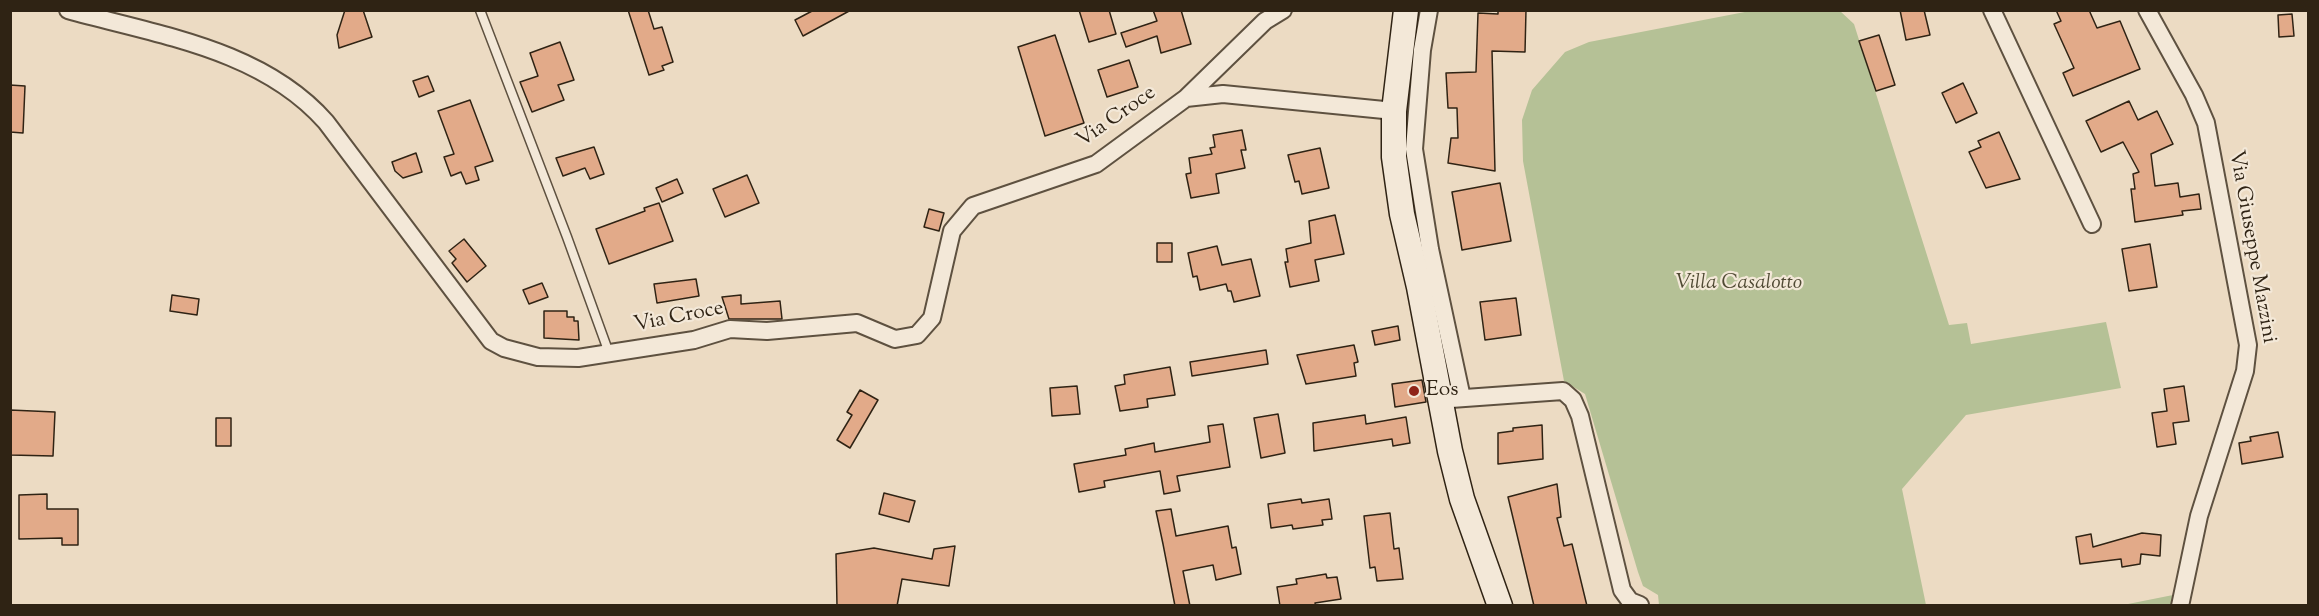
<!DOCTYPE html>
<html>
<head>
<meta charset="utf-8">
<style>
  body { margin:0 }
  #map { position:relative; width:2319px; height:616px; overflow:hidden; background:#ecdbc3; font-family:"Sorts Mill Goudy",serif }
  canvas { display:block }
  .frame { position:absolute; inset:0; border:12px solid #2f2314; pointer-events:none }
</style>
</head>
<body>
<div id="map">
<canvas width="2319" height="616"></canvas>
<div class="frame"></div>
</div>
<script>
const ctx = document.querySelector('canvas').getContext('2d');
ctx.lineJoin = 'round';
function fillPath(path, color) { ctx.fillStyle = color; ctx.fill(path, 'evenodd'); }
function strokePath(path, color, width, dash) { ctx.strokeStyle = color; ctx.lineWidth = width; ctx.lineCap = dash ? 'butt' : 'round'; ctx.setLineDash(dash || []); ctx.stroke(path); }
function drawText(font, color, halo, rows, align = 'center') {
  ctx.font = font + ' "Sorts Mill Goudy",serif'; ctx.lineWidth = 4.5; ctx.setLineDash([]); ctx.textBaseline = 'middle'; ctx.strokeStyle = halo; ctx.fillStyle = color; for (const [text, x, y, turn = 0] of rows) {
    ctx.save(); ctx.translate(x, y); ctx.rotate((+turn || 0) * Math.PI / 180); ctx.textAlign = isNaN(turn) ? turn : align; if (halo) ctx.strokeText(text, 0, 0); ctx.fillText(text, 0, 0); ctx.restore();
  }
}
fillPath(new Path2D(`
  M1750,11H1840L1854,24L1949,325L1967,323L1971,344L2106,322L2121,388L1966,415L1902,489L1926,605H1659L1658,595L1643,586L1638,572L1585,394L1564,381L1523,161L1522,120L1532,90L1565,52L1589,42Z
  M2173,595L2171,605H2123Z`), '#b5c196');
const building = new Path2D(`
  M345,10H363L372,37L339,48L337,35Z
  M628,10H648L654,29L662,27L673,62L662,66L664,70L649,75Z
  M814,10H851L803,36L795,20Z
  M1079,10H1109L1116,34L1089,42Z
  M1153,10H1181L1191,44L1161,53L1157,36L1126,47L1121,33L1157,21Z
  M1498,10H1526L1525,52L1492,51L1495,171L1448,163L1451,138H1458L1457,108H1448L1446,73L1476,72L1478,13L1498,14Z
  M1900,10H1924L1930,35L1906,40Z
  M2056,10H2089L2097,28L2120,21L2140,69L2073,96L2063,73L2074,68L2054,24L2061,21Z
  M2292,14L2294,36L2279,37L2278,15Z
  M1055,35L1084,123L1045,136L1018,47Z
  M1879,35L1895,85L1876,91L1859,41Z
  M560,42L574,80L558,85L564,100L532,112L520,82L538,76L530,53Z
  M1129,60L1138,87L1107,97L1098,70Z
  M428,76L434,91L419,97L413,81Z
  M1963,83L1977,113L1956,123L1942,93Z
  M10,85L25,86L23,133L10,132Z
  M470,100L493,161L475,167L479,180L466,184L461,172L451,176L444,157L454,154L438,111Z
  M2129,101L2138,120L2157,111L2173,144L2151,154L2155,186L2178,183L2180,197L2199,194L2201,209L2182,211L2183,215L2135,222L2131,189H2135L2133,174L2139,172L2123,142L2101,152L2086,121Z
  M1242,130L1246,150H1241L1245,168L1216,174L1219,193L1191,198L1186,174L1191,173L1189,158L1212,154L1210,148L1215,147L1213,135Z
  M1999,132L2020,179L1986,188L1969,152L1981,147L1978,141Z
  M594,147L604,174L590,179L585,168L563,176L556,158Z
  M1320,148L1329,188L1302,194L1299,181L1295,182L1288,155Z
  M416,153L422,172L403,178L395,171L392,162Z
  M747,175L759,203L725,217L713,189Z
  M677,179L683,193L662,202L656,188Z
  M1500,183L1511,241L1462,250L1452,192Z
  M659,203L673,241L609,264L596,229L645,211L644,208Z
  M929,209L944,213L939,231L924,227Z
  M1335,215L1344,254L1315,260L1319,281L1290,287L1285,262H1288L1286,249L1311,243L1309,221Z
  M464,239L486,266L467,282L452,263L456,259L449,251Z
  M1157,243H1172V262H1157Z
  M2150,244L2157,287L2129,291L2122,249Z
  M1217,246L1222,265L1251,259L1260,296L1234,302L1231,291H1228L1226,284L1200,290L1197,276L1193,277L1188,253Z
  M696,279L699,296L657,303L654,284Z
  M542,283L548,297L529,304L523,290Z
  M172,295L199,299L197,315L170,311Z
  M741,295V304L780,301L782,319H729L722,297Z
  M1516,298L1521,335L1485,340L1480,302Z
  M544,311H567V317H574V321H578L579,340L544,338Z
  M1398,326L1400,340L1375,345L1372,331Z
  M1354,345L1358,362L1354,363L1356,376L1306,384L1297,355Z
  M1266,350L1268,364L1192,376L1190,362Z
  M1170,367L1175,395L1147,399L1148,407L1120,411L1115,386L1125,384L1124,375Z
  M1422,380L1426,402L1395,407L1392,384Z
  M1077,386L1080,414L1052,416L1050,388Z
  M2184,386L2189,421L2173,423L2176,444L2157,447L2152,413L2167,411L2164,389Z
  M860,390L878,400L850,448L837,440L852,415L847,412Z
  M10,410L55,412L53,456L10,455Z
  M1278,414L1285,453L1261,458L1254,418Z
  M1365,415L1366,424L1406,417L1410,443L1393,446L1392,439L1314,451L1313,423Z
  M216,418H231V446H216Z
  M1223,424L1230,467L1177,476L1180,491L1164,494L1160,471L1104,481L1105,487L1079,492L1074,464L1126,455L1125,449L1154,443L1155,452L1210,442L1208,426Z
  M1542,425L1543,459L1498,464V433L1513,431V428Z
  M2278,432L2283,457L2242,464L2239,443L2251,441L2250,437Z
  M1557,484L1561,517L1557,518L1564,546L1572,544L1587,606H1534L1508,497Z
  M884,493L915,501L909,522L879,514Z
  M47,494V509H78V545H62V538L19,539V495Z
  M1301,499L1302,503L1329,499L1332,519L1322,520L1323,525L1293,529L1292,525L1271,528L1268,504Z
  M1171,509L1176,536L1228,526L1232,548L1236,547L1241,574L1216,580L1213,565L1183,571L1190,606H1175L1163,544L1156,511Z
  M1390,513L1394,549L1399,548L1403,579L1377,581L1375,567L1370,568L1364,516Z
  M2142,533L2161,535L2160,556L2141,554L2140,564L2122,567L2121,559L2080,564L2076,537L2091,534L2093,547Z
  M955,546L949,586L902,579L897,606H837L836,554L874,548L932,559L934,549Z
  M1326,574L1327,578L1337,577L1341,599L1315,603L1316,606H1280L1277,587L1297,584L1296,579Z`);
fillPath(building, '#e2aa89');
strokePath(building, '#2f2314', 1.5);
const lane = new Path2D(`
  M480,10L567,237L609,353`);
const street = new Path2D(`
  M68,10C157,35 262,49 326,122L491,341L504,348L538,357L578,358L694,340L730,329L767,331L857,323L895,339L917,335L932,318L952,231L973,206L1096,164L1186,98L1265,21L1283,10
  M1429,10L1422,50L1414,149L1430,249L1462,398
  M1992,10L2092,224
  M2147,10L2194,95L2206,123L2248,345L2245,371L2199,516L2180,606
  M1186,98L1223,94L1394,111
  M1451,399L1563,391L1573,400L1580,416L1622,590L1630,601L1640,605`);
const secondary = new Path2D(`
  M1406,10L1394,111V157L1402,214L1419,287L1450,451L1462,499L1500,606`);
strokePath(lane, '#5e5140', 11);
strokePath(street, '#5e5140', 20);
strokePath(secondary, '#2f2314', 27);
strokePath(lane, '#f3e8d8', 8);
strokePath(street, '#f3e8d8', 16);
strokePath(secondary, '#f3e8d8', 24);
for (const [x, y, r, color] of [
  [1414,391,6,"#8f2418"]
]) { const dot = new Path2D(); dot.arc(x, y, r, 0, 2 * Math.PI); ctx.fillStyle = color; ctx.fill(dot); strokePath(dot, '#f3e8d8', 2); }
drawText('21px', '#2f2314', '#f3e8d8', [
  ["Via Croce",1117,118,-35],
  ["Via Giuseppe Mazzini",2251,247,80],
  ["Via Croce",679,318,-11]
]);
drawText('italic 21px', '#504a34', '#f3e8d8', [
  ["Villa Casalotto",1739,284]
]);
drawText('21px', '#2f2314', '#f3e8d8', [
  ["Eos",1426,391]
], 'left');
</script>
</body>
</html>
